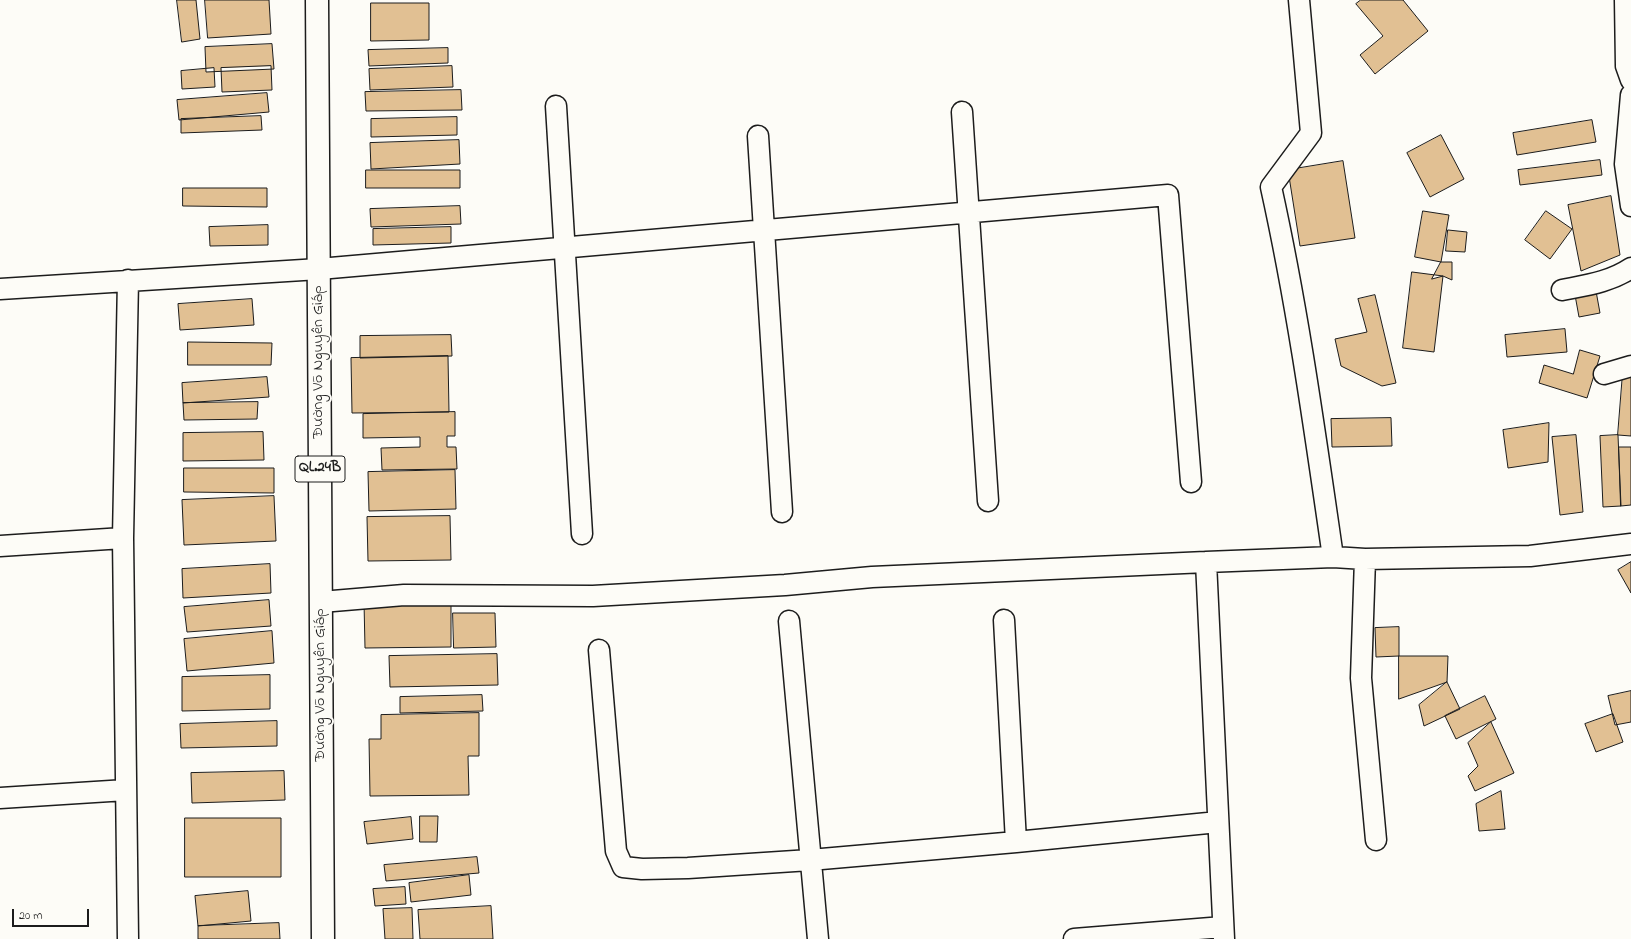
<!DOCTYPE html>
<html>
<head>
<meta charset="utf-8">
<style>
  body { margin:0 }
  #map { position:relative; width:1631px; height:939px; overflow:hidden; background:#fdfcf7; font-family:"Indie Flower",sans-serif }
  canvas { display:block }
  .scale { position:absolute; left:12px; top:909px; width:77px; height:18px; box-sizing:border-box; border:2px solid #1c1c1c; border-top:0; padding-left:5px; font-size:12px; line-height:14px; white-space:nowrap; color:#1c1c1c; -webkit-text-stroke:3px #fdfcf7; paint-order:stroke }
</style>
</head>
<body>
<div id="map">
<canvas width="1631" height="939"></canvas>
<div class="scale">20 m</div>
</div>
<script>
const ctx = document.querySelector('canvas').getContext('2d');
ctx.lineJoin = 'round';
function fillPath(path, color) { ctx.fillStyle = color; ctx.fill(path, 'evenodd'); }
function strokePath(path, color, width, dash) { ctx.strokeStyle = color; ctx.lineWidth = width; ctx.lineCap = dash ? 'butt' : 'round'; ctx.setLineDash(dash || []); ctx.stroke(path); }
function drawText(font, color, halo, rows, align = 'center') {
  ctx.font = font + ' "Indie Flower",sans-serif'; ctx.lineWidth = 4; ctx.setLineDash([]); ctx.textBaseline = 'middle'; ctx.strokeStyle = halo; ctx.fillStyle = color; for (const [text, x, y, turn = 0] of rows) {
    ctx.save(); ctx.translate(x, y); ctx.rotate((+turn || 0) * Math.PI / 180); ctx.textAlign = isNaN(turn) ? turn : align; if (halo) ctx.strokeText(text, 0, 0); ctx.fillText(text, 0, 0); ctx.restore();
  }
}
const building = new Path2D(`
  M177,0H196L200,39L182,42Z
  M205,0H269L271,34L208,38Z
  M1361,0H1403L1428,31L1375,74L1360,55L1383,36L1356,4Z
  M371,3H429V40L371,41Z
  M272,44L274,69L206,72L205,47Z
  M448,48V63L369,66L368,50Z
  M271,66L272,90L222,92L221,68Z
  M452,66L453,87L370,90L369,69Z
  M214,68L215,87L182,89L181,71Z
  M461,90L462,110L366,111L365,92Z
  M267,93L269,112L179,120L177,100Z
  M261,116L262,130L181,133V119Z
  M457,117V135L371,137V119Z
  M1592,120L1596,142L1517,155L1513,133Z
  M1441,135L1464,179L1430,197L1407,153Z
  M459,140L460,164L371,169L370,143Z
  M1600,160L1602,175L1520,185L1518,170Z
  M1343,161L1355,238L1300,246L1288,170Z
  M366,170H460V188H366Z
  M183,188H267V207L183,206Z
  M1611,196L1620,255L1581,271L1568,205Z
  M460,206L461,224L371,227L370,209Z
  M1423,211L1449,215L1441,262L1415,257Z
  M1546,211L1572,229L1550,259L1525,240Z
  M268,225V245L210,246L209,227Z
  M451,227V243L373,245V229Z
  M1448,230L1467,232L1465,252L1446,251Z
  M1441,262H1452V280L1443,276L1432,279Z
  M1412,272L1443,276L1434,352L1403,348Z
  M1596,291L1600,313L1579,317L1575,295Z
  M1375,295L1396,383L1382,386L1341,366L1335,339L1367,332L1358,299Z
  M252,299L254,325L180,330L178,304Z
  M1565,329L1567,352L1507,357L1505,335Z
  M451,335L452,356L360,358V336Z
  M188,342L272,343L271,365H188Z
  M1580,350L1600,356L1587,398L1539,383L1544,365L1573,374Z
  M448,356L449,412L352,413L351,358Z
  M1623,372L1631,373V436L1618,435Z
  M267,377L269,397L183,403L182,383Z
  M258,402L257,419L184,420L183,403Z
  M455,412V436H447V447H456L457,469L382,470L381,448L420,447V437L363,438V414Z
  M1391,418L1392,446L1332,447L1331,419Z
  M1549,423L1548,462L1508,468L1503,430Z
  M263,432L264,460L183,461V433Z
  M1576,435L1583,512L1560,515L1552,437Z
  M1618,435L1621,506L1603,507L1600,436Z
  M1619,447H1631V505L1621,506Z
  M184,468H274V493L184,492Z
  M455,470L456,509L369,511L368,472Z
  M274,496L276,541L184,545L182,500Z
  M450,516L451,560L368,561L367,517Z
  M1631,562V593L1618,570Z
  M270,564L271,593L183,598L182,569Z
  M269,600L271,626L187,632L184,607Z
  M451,601V647L365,648L364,602Z
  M453,613H495L496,647L454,648Z
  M1399,627V656L1376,657L1375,628Z
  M272,631L274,663L187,671L184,639Z
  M497,654L498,685L390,687L389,656Z
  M1399,656H1448L1447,682L1399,699Z
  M270,675V709L182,711V677Z
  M1447,682L1460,709L1424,726L1419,705Z
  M1631,691V722L1615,725L1608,696Z
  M482,695L483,711L400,713V697Z
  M1485,696L1496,719L1456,739L1445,716Z
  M479,713V756H468L469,795L370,796L369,739H381V715Z
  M1613,714L1623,742L1596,752L1585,724Z
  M277,721V746L181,748L180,724Z
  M1491,722L1514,773L1475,791L1468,776L1478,766L1468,743Z
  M284,771L285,800L192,803L191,773Z
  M1501,791L1505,829L1479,831L1476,804Z
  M420,816H438L437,842H420Z
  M411,817L413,839L367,844L364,822Z
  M185,818H281V877H185Z
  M477,857L479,873L386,881L384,865Z
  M469,875L471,895L411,902L409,883Z
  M405,887L406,904L375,906L373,889Z
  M248,891L251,921L198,926L195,896Z
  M491,906L493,939H420L418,910Z
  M412,908L413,939H385L383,909Z
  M279,923L280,939H198V926Z`);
fillPath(building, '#e1c093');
strokePath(building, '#1c1c1c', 1);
const minor = new Path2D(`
  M1299,0L1311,133L1271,187C1298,309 1315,433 1333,557
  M1625,0L1626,66L1631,80
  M1631,95L1625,164L1631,206
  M556,106L582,534
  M962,112L988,501
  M758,136L782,512
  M0,289L319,269L1168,195L1191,482
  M1562,290C1587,285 1610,282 1631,268
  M1604,374L1631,366
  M0,546L123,538
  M1365,559L1361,678L1376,840
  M1206,562L1224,939
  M321,602L404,595L593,596L785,585L872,577L1206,562L1333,557L1365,559L1530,556L1631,544
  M1004,620L1016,842
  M789,621L818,939
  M599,650L616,851L623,867L642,869L688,868L810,860L1016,842L1218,822
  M0,798L126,790
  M128,939L123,538L128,280
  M1074,939L1223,927`);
const primary = new Path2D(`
  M317,0L323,939`);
strokePath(minor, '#1c1c1c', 23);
strokePath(primary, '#1c1c1c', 25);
strokePath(minor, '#fdfcf7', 20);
strokePath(primary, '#fdfcf7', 22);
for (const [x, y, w] of [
  [320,469,50]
]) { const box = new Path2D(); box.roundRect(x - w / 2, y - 13, w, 26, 3); ctx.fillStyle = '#fdfcf7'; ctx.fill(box); strokePath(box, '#1c1c1c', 1); }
drawText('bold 15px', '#1c1c1c', null, [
  ["QL.24B",320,469]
]);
drawText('16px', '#1c1c1c', '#fdfcf7', [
  ["Đường Võ Nguyên Giáp",319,362,-90],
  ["Đường Võ Nguyên Giáp",321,685,-90]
]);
</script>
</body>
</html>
